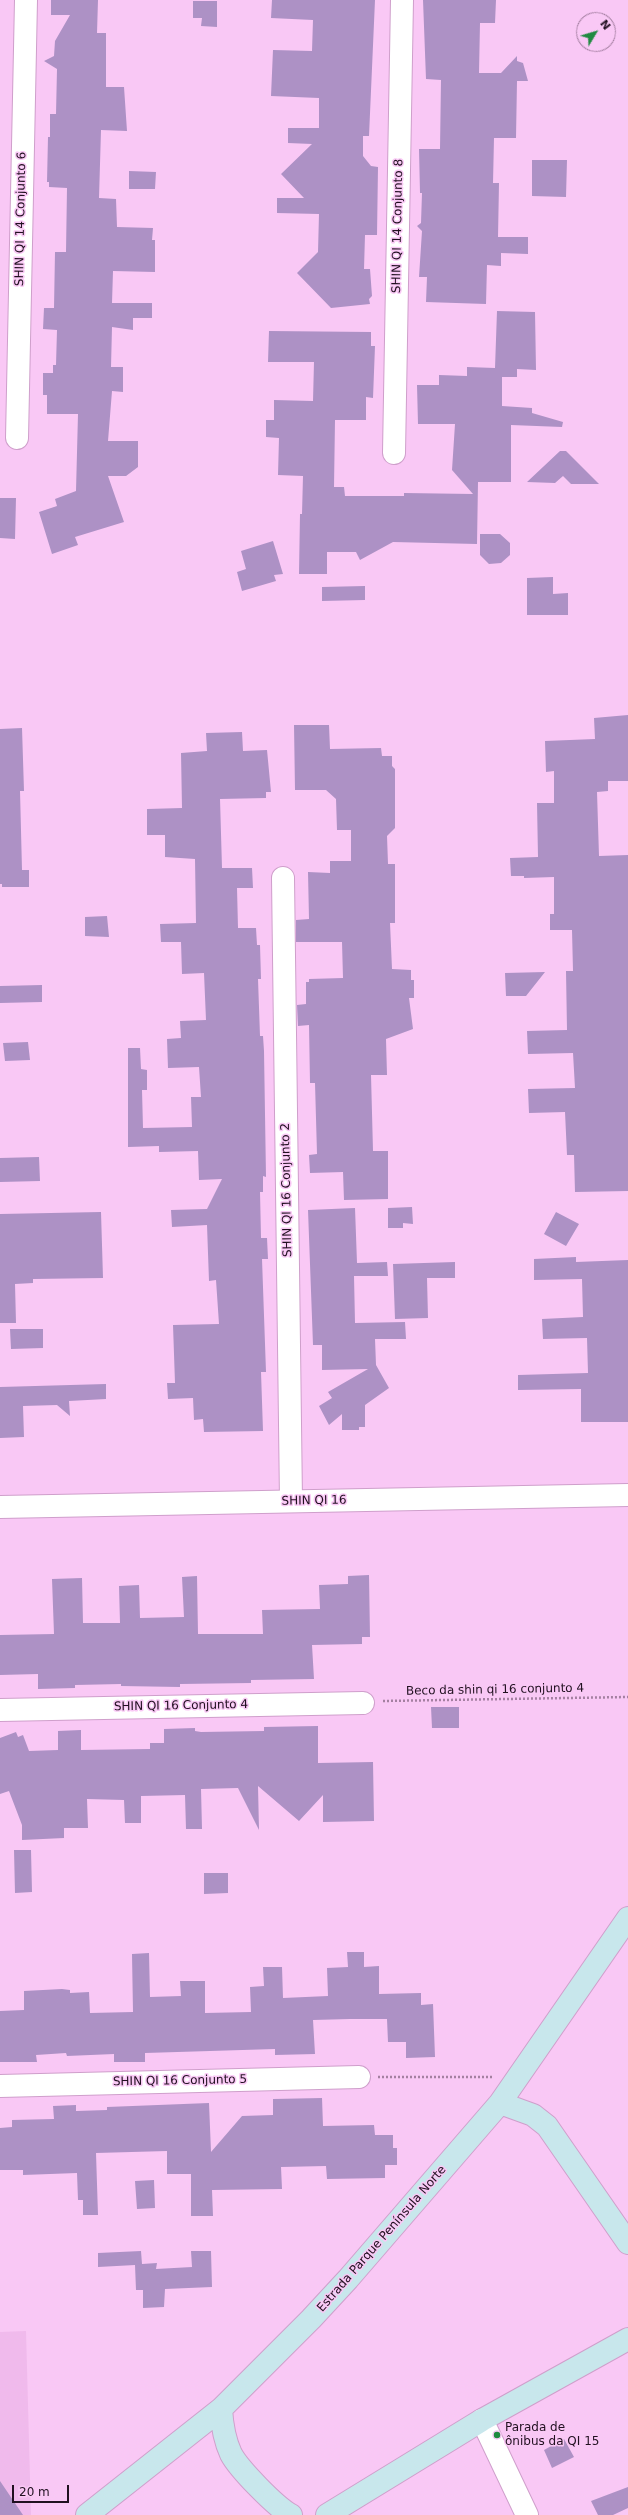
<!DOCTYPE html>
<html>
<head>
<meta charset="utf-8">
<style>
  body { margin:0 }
  #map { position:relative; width:628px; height:2515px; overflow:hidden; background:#f9c8f5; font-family:"DejaVu Sans",sans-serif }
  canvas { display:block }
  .north { position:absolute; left:576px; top:12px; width:40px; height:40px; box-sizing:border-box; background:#f9c8f5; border:1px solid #a37ea0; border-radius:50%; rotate:52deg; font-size:11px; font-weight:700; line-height:16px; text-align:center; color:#211020 }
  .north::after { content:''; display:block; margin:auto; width:14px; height:18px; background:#208a41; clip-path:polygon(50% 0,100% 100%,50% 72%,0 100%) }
  .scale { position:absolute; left:12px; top:2485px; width:57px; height:18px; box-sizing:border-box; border:2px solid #211020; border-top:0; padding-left:5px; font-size:12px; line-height:14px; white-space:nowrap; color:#211020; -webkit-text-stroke:3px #f9c8f5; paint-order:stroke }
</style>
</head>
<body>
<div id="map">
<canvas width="628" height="2515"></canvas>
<div class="north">N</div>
<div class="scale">20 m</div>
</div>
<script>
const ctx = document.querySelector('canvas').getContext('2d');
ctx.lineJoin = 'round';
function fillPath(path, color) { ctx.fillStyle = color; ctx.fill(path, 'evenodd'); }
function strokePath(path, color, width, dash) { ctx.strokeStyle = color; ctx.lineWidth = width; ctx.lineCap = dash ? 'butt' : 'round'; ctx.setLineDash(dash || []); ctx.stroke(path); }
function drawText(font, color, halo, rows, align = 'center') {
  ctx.font = font + ' "DejaVu Sans",sans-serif'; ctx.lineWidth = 3; ctx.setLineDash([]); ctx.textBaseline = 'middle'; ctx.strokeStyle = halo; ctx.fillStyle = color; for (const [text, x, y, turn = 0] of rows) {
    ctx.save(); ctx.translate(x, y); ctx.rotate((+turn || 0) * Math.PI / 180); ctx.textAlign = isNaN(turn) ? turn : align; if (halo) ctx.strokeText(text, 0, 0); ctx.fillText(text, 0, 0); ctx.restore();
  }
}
fillPath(new Path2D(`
  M26,2331L31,2515H0V2332Z`), '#f0baec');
fillPath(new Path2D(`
  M51,0H98L97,33H106V87H124L127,131L101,130L99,198L116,199L117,227L153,228L152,240H155V272L113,271L112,303H152V318H133V330L112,327L111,367H123V392L112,391L108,441H138V467L126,476H108L124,522L75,537L78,545L52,554L39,512L57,506L55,499L76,491L78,414H47V395H43V373H53V365H56L57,330L43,329L44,308H54L55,252H66L67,188L49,187V182H47L48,137H50V114H56L57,69L44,61L54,56L55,41L70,15H51Z
  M272,0H375L369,136H363V156L371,166L378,167L377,235H365L364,269H370L372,296L369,299L370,304L331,308L297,273L318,252L319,214L277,213V198H304L281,174L312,144L288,143V128H319V98L271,96L273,50L312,51L313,20L271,18Z
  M423,0H496L495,23H480L479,73H501L517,56V61L523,63L528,81H517L516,138H494L493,183H499L498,237H528V254L501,253V266L487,265L486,304L426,302L427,277H419L422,231L417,226L421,223L422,193H420L419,149H440L441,80L426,79Z
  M193,1H217V27L201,26L202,18H193Z
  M532,160H567L566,197L532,196Z
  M129,171L156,172L155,189H129Z
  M497,311L535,312L536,370L517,369V377H502V406L532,408V413L563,422L562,427L511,425V482H478L477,544L393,542L360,560L356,552H327V574H299L300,514H302L303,476L278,475L279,438L266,437V420H274V400L313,401L314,362H268L269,331L371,332V346H375L373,398L366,397V420H335L334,487H344L345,496H404V493L473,494L452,470L455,424H418L417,385H439V375L467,376V367L495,368Z
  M560,451H566L599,484H571L563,476L555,483L527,482Z
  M0,498H16L15,539L0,538Z
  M480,534H500L510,543V555L501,563L489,564L480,555Z
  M273,541L283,574L274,575L276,581L242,591L237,572L246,569L241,551Z
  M553,577V594L568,593V615H527V578Z
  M365,586V600L322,601V587Z
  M628,715V781H608V791L597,792L599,856L628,855V1191L575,1192L574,1155H567L565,1112L529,1113L528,1089L575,1088L573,1053L528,1054L527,1031L567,1030L566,971H573L572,930H550V914H554V877L524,878V876H511L510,858L538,857L537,803H554V771L546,772L545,741L595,739L594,718Z
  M294,725H329L330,749L381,748L382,756H392V766L395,769V828L387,836L388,864H395V923H390L392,969L411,970V980H414V998H409L413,1029L386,1039L387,1075H371L373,1151H388V1199L344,1200L343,1172L310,1173L309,1155L317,1154L315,1083H310L309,1025L298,1026L297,1005L306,1004V982H309V979L343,978L342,942H296V920L309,919L308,872L330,873V861H351V830H337L336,799L326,790H295Z
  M22,728L24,791H20L22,870H29V887H2V884H0V729Z
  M242,732L243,751L267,750L271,792H266V798L220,799L222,868H252L253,888H237L238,928H256L257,945H260L261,979H258L260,1036H263L264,1051L266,1177L263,1176V1192H260L261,1238H267L268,1259H262L266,1372H261L263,1431L204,1432L203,1419L194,1420L193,1398L168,1399L167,1383H175L173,1325L219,1324L216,1280L209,1281L207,1225L172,1227L171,1210L207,1209L222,1179L199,1180L198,1151L159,1152V1146L128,1147V1048H140L141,1069L147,1070V1090H142L143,1128L192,1127L191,1097H201L199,1067L168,1068L167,1039L181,1038L180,1021L206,1020L204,973L182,974L181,942H161L160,924L196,923L195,859L165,857V835H147V809L182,808L181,753L207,751L206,733Z
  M107,916L109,937L85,936V917Z
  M545,972L526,996H506L505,973Z
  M42,985V1002L0,1003V986Z
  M28,1042L30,1060L5,1061L3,1043Z
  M39,1157L40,1181L0,1182V1158Z
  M412,1207L413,1224L403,1223V1228H388V1208Z
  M355,1208L357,1263L387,1262L388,1276H354L355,1323L405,1322L406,1339H375L376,1365L389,1388L365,1405V1427H359V1430H342V1414L329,1425L319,1406L332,1398L328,1392L368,1369L322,1370V1345H313L308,1210Z
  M101,1212L103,1278L33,1279V1283L15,1284L16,1323H0V1214Z
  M556,1212L579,1224L566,1246L544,1234Z
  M576,1257V1262L628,1260V1422H581V1389L518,1390V1375L588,1373L587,1338L543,1339L542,1319L583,1317L582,1279L534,1280V1259Z
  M455,1262V1278H427L428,1318L395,1319L393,1264Z
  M10,1329H43V1348L11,1349Z
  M106,1384V1399L69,1401L70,1416L57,1405L23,1406L24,1437L0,1438V1387Z
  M369,1575L370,1637H362V1644L312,1645L314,1679L251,1680V1683L180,1684V1687L121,1686V1684L75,1685V1688L38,1689V1674L0,1675V1635L54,1634L52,1579L82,1578L83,1623H120L119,1586L139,1585L140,1618L184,1617L182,1577L197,1576L198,1634H263L262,1610L320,1609L319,1585L348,1584V1576Z
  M431,1707H459V1728H432Z
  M318,1726V1763L373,1762L374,1821L323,1822V1795L299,1821L258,1786L259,1830L238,1788L201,1789L202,1829H186L185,1795L141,1796V1823H125L124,1800L87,1799L88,1828H64V1838L22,1840V1825L9,1791L0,1794V1738L16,1732L18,1737L23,1735L29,1751L58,1750V1731L81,1730V1750L150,1749V1743H164V1729L195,1728V1731L201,1732L264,1731V1727Z
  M14,1850H31L32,1892L15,1893Z
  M204,1873H228V1893L204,1894Z
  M347,1952H364V1967L379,1966V1994L421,1993V2005L433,2004L435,2057L406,2058V2042H388L387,2019H350L313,2020L315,2054L275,2055V2049L145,2053V2062H114V2054L67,2056L66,2053L36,2055L37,2062H0V2011L24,2010V1991L62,1989L70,1990V1993L89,1992L90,2013L133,2012L132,1954L149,1953L150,1997L181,1996L180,1981H205V2013L251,2012L250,1987L264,1986L263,1967H282L283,1998L328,1996L327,1968L348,1967Z
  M322,2098L323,2126L374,2125L375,2135H393V2148H397V2165H385V2178L327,2179L326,2166L281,2167L282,2189L212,2190L213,2216H191V2174H167V2151L96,2153L98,2215H83V2200H78L77,2173L23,2175V2170H0V2128L12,2127V2120L54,2119L53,2106L76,2105V2111L107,2110V2107L209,2103L211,2152L242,2116L273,2115V2099Z
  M154,2180L155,2208L137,2209L135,2181Z
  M141,2251L142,2264L157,2263L156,2269L192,2267L191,2251H211L212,2287L165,2289L164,2307L143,2308V2290H136L135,2265L98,2267V2253Z
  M564,2439L574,2457L552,2468L544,2450Z
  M0,2481L23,2515H0Z
  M628,2487V2508L613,2515H598L591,2501Z`), '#ad91c5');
const minor = new Path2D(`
  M17,438L26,0
  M394,453L402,0
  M283,878L291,1501
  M0,1710L363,1703
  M0,2086L359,2077`);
const tertiary = new Path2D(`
  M0,1507L628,1495
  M482,2420L527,2515`);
const secondary = new Path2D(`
  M500,2103L533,2115L547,2126L628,2243
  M221,2409C222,2425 224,2439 231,2454C239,2469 276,2507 291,2515
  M87,2515L221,2409L311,2319L348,2279L500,2103L628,1918
  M327,2515L482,2420L628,2339`);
strokePath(minor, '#cf9fcb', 24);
strokePath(tertiary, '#cf9fcb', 24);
strokePath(secondary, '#cf9fcb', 24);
strokePath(new Path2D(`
  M383,1701L628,1697
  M378,2077H493`), '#a480a1', 2.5, [2, 2]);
strokePath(minor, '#fff', 22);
strokePath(tertiary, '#fff', 22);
strokePath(secondary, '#c8e7ec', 22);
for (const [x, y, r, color] of [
  [497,2435,4,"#208a41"]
]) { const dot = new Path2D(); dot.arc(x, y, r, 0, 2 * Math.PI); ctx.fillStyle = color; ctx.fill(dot); strokePath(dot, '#f9c8f5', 1.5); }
drawText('12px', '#211020', '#f9c8f5', [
  ["SHIN QI 14 Conjunto 6",21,219,-89],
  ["SHIN QI 14 Conjunto 8",398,226,-89],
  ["SHIN QI 16 Conjunto 2",287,1190,-91],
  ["SHIN QI 16",314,1501,-1],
  ["Beco da shin qi 16 conjunto 4",495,1690,-1],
  ["SHIN QI 16 Conjunto 4",181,1706,-1],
  ["SHIN QI 16 Conjunto 5",180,2081,-1],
  ["Estrada Parque Península Norte",382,2239,-49]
]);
drawText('12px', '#211020', '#f9c8f5', [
  ["Parada de",505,2428],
  ["ônibus da QI 15",505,2442]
], 'left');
</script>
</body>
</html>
